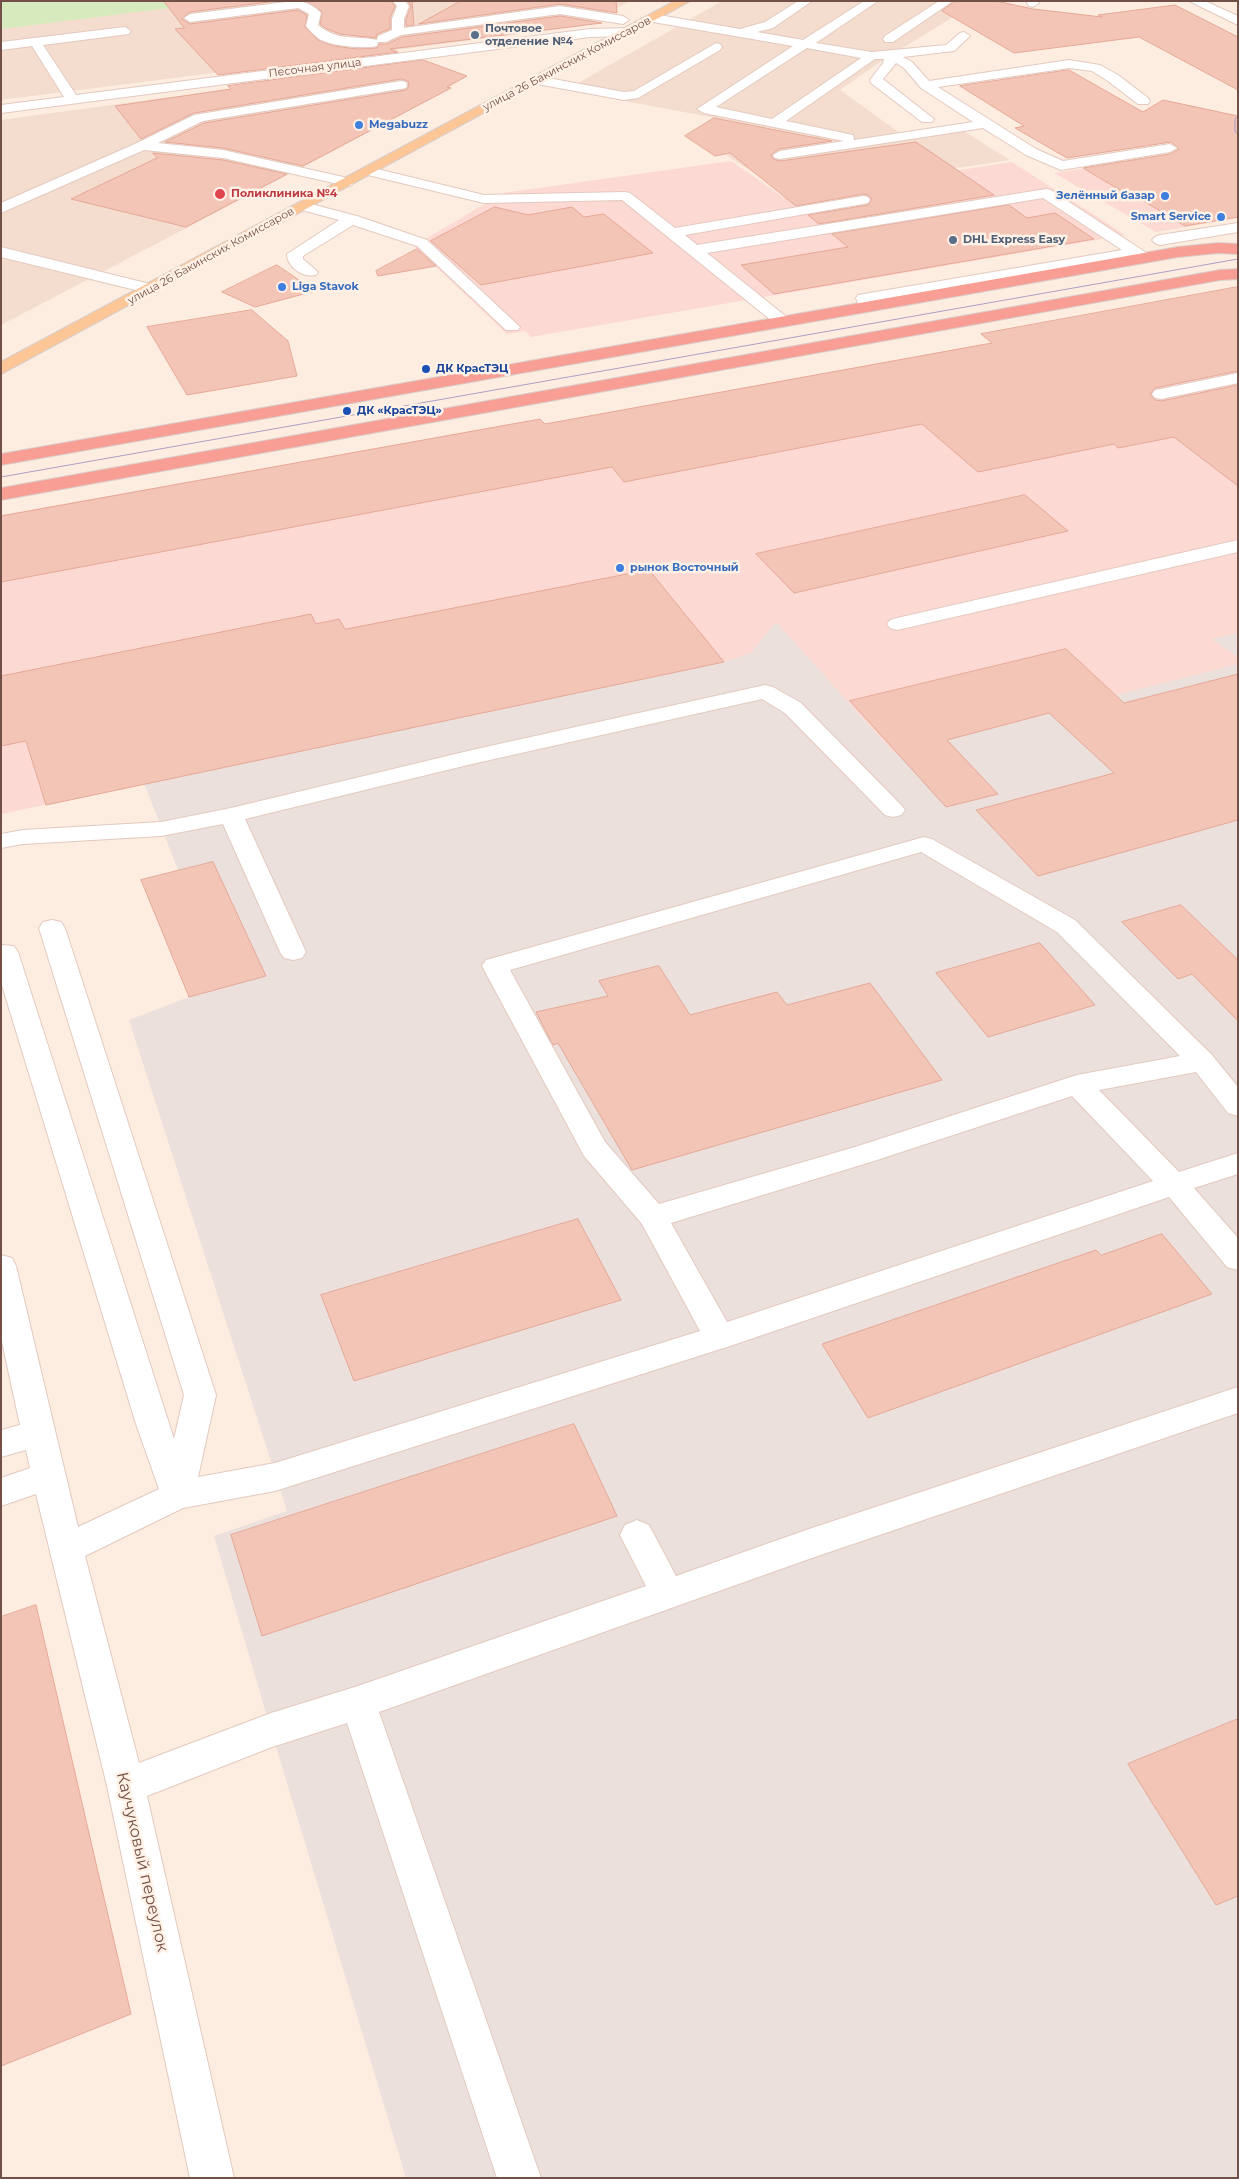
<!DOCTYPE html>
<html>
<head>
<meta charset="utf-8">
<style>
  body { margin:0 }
  #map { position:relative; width:1239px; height:2179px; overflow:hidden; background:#fdede0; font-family:Montserrat,sans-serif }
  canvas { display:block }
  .frame { position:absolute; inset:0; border:2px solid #735047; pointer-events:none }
</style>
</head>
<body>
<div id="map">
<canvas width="1239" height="2179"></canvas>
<div class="frame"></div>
</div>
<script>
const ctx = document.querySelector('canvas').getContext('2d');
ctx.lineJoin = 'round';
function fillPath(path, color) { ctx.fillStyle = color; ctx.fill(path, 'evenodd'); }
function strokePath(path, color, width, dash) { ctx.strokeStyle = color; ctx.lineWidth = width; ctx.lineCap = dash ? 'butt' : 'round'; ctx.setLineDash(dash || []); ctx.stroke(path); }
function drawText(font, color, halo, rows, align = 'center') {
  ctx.font = font + ' Montserrat,sans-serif'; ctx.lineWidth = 5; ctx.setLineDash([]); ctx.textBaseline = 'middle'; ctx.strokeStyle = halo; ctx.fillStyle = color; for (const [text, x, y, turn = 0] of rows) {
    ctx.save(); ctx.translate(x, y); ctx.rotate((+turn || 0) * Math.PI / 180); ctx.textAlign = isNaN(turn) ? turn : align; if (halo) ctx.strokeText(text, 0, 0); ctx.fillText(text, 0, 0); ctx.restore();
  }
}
fillPath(new Path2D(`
  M1,1H630L584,26L1,100Z
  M722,1H967L971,6L880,62L840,90L900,133L954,125L1010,160L786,194L726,155L812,136L566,90Z
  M428,62L467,76L448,86L451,88L326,155L1,325V120Z`), '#f4ddce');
fillPath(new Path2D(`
  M1236,146L1238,147V218L1156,232L1054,173Z
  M731,161L783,197L1012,162L1125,235L531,337L525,331L507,334L414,246L503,193Z
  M1238,298V633L1212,639L1238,657V664L893,752L776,622L751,653L724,662L1,814V515L540,419L545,424Z`), '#fdd9d3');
fillPath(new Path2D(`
  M776,622L893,752L1238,664V2178H406L271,1730L214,1536L287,1511L129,1020L189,997L141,880L178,870L144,783L724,662L751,653Z
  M1238,633V657L1212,639Z`), '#ebe0dc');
fillPath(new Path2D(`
  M1,1H163L169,8L1,29Z`), '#d7eabe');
const building = new Path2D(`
  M164,1H277L190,12L182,19L190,24L298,10L307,15L305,27L318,40L333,46L357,49L377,48L379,44H387L402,37L560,16L602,23L390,49L398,52L218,75L175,29L184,28Z
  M307,1H391L395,6L390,18V29L377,34L376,38L340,34L327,29L320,24L322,12Z
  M408,1H412L414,25L406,26V19L411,7Z
  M461,1H616L617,13L560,4L419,24Z
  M955,1H996L1033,9L1102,17L1098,15L1175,5L1238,37V90L1139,37L1014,53L942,11Z
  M423,60L467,76L447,87L451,88L303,166L223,148L165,142L204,123L406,90L409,86L408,81L401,79L194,113L141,139L115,106L231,89L228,86Z
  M1069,70L1143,112L1163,100L1238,116V217L1185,226L1130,193H1125L1083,168L1170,154L1179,149L1171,142L1067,158L1015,128L1024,126L960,86Z
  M714,118L832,141L779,149L771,155L773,159L780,161L916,142L994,195L819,224L808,215L868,205L872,199L868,195L863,194L796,206L730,153L715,156L685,136Z
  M153,153L223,160L287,174L186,227L71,199L157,158Z
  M1009,205L1027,218L1055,213L1094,239L774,294L741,265L848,247L832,234Z
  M495,207L528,215L572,207L584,217L604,214L653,253L481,285L431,241Z
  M417,249L436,266L378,276L376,271Z
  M277,265L315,291L255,307L222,292Z
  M1238,287V371L1155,388L1150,394L1155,400L1161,401L1238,385V486L1174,437L1118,448L1114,444L978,472L922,424L624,482L612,467L1,582V516L540,419L545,424L992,343L981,334Z
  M252,310L288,341L297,376L187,395L147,327Z
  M1025,495L1068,531L794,593L756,554Z
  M649,570L724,662L46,805L26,741L1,746V676L311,614L316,624L339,619L345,629Z
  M1066,649L1124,703L1238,674V820L1038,876L976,810L1114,773L1049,713L947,740L998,794L946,807L850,701Z
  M213,862L266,976L189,997L141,880Z
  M1181,905L1238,960V1021L1192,974L1178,979L1122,922Z
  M1040,943L1095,1005L988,1037L936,973Z
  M659,966L690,1015L777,992L787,1005L870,983L942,1080L632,1170L558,1043L553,1045L536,1012L608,996L599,981Z
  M578,1219L621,1300L354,1381L321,1295Z
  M1162,1234L1212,1294L868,1418L822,1344L1096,1250L1101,1255Z
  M574,1424L617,1516L262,1636L231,1535Z
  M36,1605L131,2014L1,2066V1617Z
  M1238,1719V1896L1216,1905L1128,1764Z`);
fillPath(building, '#f3c5b7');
strokePath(building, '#e6a897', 1);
const minor = new Path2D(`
  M294,1C304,1 314,5 321,13L318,25C339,42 353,35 377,40L378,36L392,30V19L397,6L393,1H405L409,6L404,19V28L560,6L623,16L629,20L623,24L560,14L401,35L386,42H378L377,46C364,49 333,46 321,40C316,37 310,31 306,26L309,14L298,8L190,22L184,18L190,14Z
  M798,1H812L773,28L757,32L803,40L864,1H878L816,43L872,52L946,45L960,33L964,32L970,36L954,51L903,57L912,62L929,81L1069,60L1100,65L1118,75L1148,98L1150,101L1148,104H1138L1108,81L1092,71L1069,68L938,87L1036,149L1063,161L1170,144L1177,148L1170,152L1061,170L1026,155L983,128L780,159L775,158L773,155L780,151L844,141L704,113L697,109L793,46L653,22L647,18L653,14L740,29L765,22ZM807,48L861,58L772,119L716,107ZM875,59H884L883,63L870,80L871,83L922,122H932L934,119L883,79L896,63L904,68L921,88L973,122L854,140L853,135L786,121Z
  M939,1H953L893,42H885L883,39L885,36Z
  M1026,1H1038L1039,3L1033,7L1029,6Z
  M1189,1H1205L1238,16V25Z
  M125,27L131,31L129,34L43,45L76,95L590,29L628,28L634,32L628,36L590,37L1,113V105L64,97L32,46L1,50V42Z
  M716,43L720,44L722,47L720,50L638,98L624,100L537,84L531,80L537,76L624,92L634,91Z
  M401,81L406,82L407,85L406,88L203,121L158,143L223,150L352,179L354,182L352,185L347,186L223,158L144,150L1,213V203L137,143L194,115Z
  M369,167L484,195L625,192L630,193L675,228L863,196L868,197L870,200L868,203L863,204L685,235L697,245L1046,189L1051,190L1151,256L1148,259L1143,261L1134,257L873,301L875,308L873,311H861L856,298L858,295L1122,250L1043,198L707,253L789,319L791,322L789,325H777L622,200L484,203L364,174L362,171Z
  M303,202L357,216L427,240L520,327L518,330H506L417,246L353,225L303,256V259L318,272L316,275C303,278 287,267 287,254L339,220L298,209L296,206L298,203Z
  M1238,223V232L1160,245L1155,243L1152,240L1155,237L1160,235Z
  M1,247L158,286L160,289L158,292L152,294L1,257Z
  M1238,373V383L1161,399L1155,398L1152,394L1155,390L1161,389Z
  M1238,540V552L897,630L890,628L887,624L890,620L897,618Z
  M765,685L773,687L801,703L901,805L905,810L901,815L893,817L885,815L785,713L762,699L472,764L245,819L306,952L302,958L293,960L284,958L280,952L223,824L161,836L23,844L1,848V834L23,830L161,822L231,808L472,750Z
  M924,837L932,839L1075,920L1212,1055L1238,1087V1116L1228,1113L1196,1072L1099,1090L1179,1172L1238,1153V1174L1194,1188L1238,1238V1270L1227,1267L1169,1197L730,1346L275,1491L183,1508L85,1556L139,1763L271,1713L358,1686L646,1586L620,1535L625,1525L637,1520L649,1525L676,1576L809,1529L1238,1387V1413L809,1559L379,1712L541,2178H497L347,1723L272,1747L147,1796L234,2178H190L107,1786L36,1494L1,1506V1478L30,1468L26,1450L1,1457V1430L20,1425L1,1337V1255L12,1258L16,1266L78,1527L159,1489L136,1424L1,982V945L14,946L18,952L174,1439L184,1395L39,928L43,922L52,920L61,922L65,928L216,1395L198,1477L275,1463L700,1331L642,1224L584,1156L482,966L486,960ZM921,852L1057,932L1180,1056L1077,1075L855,1147L659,1204L605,1142L510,970ZM1072,1096L1153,1181L727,1322L671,1223L874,1161Z`);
const major = new Path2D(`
  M675,1H690L1,374V362Z`);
const highway = new Path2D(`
  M1218,243L1238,244V254L1218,253L1178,257L1,465V454L1178,247Z
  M1238,269V279L1220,280L1,500V488L1220,270Z`);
strokePath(minor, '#e3c9bf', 2);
strokePath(major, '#d8cecb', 2);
strokePath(highway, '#d8cecb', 2);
fillPath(minor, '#fff');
fillPath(major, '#fdc696');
fillPath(highway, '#f99e94');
strokePath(new Path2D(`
  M1238,116L1235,119V132L1238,134
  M1,477L1238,259`), '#ad9fc5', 1);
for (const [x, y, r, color] of [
  [475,35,5,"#5c6f8a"],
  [359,125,5,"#3f7fe0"],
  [220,194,6,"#e0444e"],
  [1165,196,5,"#3f7fe0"],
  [1221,217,5,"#3f7fe0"],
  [953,240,5,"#5c6f8a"],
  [282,287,5,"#3f7fe0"],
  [426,369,5,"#1a4fb4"],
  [347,411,5,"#1a4fb4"],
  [620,568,5,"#3f7fe0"]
]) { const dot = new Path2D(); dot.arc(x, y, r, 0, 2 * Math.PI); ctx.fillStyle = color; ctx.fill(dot); strokePath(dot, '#fff1e6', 2); }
drawText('bold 11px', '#4e5e75', '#fff1e6', [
  ["Почтовое",485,29],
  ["отделение №4",485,42],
  ["DHL Express Easy",963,240]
], 'left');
drawText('11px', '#735047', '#fff1e6', [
  ["улица 26 Бакинских Комиссаров",567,64,-28],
  ["Песочная улица",315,68,-7],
  ["улица 26 Бакинских Комиссаров",211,256,-29]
]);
drawText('bold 11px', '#366cbe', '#fff1e6', [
  ["Megabuzz",369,125],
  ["Зелённый базар",1155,196,"right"],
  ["Smart Service",1211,217,"right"],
  ["Liga Stavok",292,287],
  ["рынок Восточный",630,568]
], 'left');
drawText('bold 11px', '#be3a42', '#fff1e6', [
  ["Поликлиника №4",231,194]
], 'left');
drawText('bold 11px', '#164399', '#fff1e6', [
  ["ДК КрасТЭЦ",436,369],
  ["ДК «КрасТЭЦ»",357,411]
], 'left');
drawText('16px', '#735047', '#fff1e6', [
  ["Каучуковый переулок",142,1862,77]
]);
</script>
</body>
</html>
